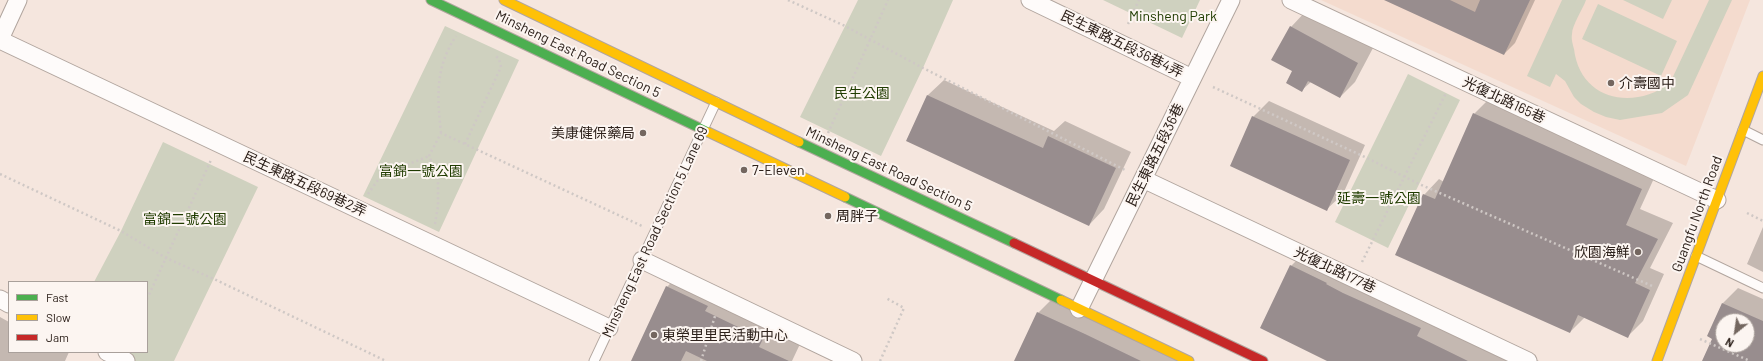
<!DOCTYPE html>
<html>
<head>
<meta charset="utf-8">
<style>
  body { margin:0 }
  #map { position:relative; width:1763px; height:361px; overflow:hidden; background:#f5e6de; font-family:Barlow,sans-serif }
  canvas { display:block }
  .legend { position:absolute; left:8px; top:281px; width:140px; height:72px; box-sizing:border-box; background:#fcf5f1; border:1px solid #a9a09b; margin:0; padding:5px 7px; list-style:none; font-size:12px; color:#2d211b }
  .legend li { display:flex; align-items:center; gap:8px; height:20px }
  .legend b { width:20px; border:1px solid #a9a09b }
  .north { position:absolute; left:1715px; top:313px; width:40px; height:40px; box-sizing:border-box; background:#fcf5f1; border:1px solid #a9a09b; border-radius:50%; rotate:210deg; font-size:11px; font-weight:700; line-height:16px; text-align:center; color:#2d211b }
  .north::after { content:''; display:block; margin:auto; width:14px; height:18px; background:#73665f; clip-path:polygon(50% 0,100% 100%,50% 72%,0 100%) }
</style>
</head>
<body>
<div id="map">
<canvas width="1763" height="361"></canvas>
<ul class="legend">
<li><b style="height:5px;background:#4caf50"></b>Fast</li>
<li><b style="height:5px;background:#ffc107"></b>Slow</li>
<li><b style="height:5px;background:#c62828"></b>Jam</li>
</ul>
<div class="north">N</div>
</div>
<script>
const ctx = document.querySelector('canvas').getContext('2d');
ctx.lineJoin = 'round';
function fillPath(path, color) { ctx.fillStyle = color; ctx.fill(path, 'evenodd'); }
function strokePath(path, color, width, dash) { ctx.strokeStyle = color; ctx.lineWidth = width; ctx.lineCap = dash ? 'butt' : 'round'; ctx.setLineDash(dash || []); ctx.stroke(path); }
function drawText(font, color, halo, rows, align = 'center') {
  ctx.font = font + ' Barlow,"Noto Sans TC",sans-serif'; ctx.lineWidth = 4; ctx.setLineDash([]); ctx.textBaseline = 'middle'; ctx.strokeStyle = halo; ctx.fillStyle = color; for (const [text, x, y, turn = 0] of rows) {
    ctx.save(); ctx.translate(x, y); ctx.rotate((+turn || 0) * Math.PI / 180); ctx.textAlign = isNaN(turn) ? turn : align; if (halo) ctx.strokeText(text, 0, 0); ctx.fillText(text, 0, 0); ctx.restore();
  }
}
fillPath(new Path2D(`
  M1321,0H1750L1686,166Z`), '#f4dbce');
fillPath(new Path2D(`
  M858,0H953L923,68L881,156L800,117Z
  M1103,0H1200L1182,38Z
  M1562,0H1586C1583,9 1572,25 1572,34C1571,39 1573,45 1574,49C1580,100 1633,111 1670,83L1709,0H1732L1688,95L1662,113L1620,120L1606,117L1594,112L1581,104L1574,97L1565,81L1556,74L1550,87L1527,76Z
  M1623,0H1672L1663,19Z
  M1598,4L1677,41L1661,76L1582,39Z
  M445,26L519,60L439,232L363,196Z
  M1408,74L1460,100L1388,248L1335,222Z
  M163,142L258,187L174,361H127L108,352H147V282H94L121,231Z`), '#cfd1bf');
fillPath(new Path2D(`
  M1387,0H1535L1515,43L1504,54Z
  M1306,11L1373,48L1355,82L1340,97L1311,82L1302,90L1294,71L1291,27Z
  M944,80L1054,131L1065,121L1131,152L1104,209L1089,225L907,140L928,95Z
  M1490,98L1656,174L1640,209L1673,223L1650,268L1664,274L1643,321L1628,336L1585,317L1570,332L1424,195L1439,179L1444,182L1474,114Z
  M1269,101L1365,145L1343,194L1327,209L1253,117Z
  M1763,227V272L1747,264Z
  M1307,250L1474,330L1539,361H1329L1291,266Z
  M682,271L800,344L792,361H632L667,287Z
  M1738,288L1763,299V361H1703L1713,338L1723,303ZM1723,321H1747V345H1723Z
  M1054,297L1183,361H1015L1038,313Z
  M0,317L9,322V352H69L65,361H0Z`), '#0003');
fillPath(new Path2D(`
  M1384,0H1450L1475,12L1480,0H1530L1504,55Z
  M1290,26L1358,63L1340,98L1308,81L1302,92L1286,83L1292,71L1271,60Z
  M927,95L1043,148L1048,136L1116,168L1089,226L906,141Z
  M1473,113L1642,189L1626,225L1658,239L1635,283L1650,290L1628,338L1578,315L1570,333L1395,255L1423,194L1435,199Z
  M1252,116L1350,160L1327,211L1230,166Z
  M1290,265L1327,283L1326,284L1343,293L1421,328L1417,336L1468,361H1327L1260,328Z
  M666,286L708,306L705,311L763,339L759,347L789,361H707L686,351L681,361H631Z
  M1722,303L1763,321V361H1702L1712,339L1707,336ZM1723,321H1747V345H1723Z
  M1037,312L1085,334L1141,361H1014Z`), '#988d8e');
const lane = new Path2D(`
  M1743,130L1763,140
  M1696,256L1763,288
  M594,361L716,102`);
const street = new Path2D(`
  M1030,0L1192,78
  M1291,0L1717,200
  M0,39L18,0
  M0,40L609,328
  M1143,179L1528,361
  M642,260L853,361
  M0,299L9,304
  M1079,309L1231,0
  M107,352L126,361`);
const fast = new Path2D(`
  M431,0L708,132
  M799,142L1014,243
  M845,197L1061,300`);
const slow = new Path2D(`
  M504,0L799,142
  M708,132L845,197
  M1061,300L1189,361
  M1657,361L1763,76`);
const jam = new Path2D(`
  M1014,243L1263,361`);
strokePath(lane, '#b1a59e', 11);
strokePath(street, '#b1a59e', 19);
strokePath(fast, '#b1a59e', 11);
strokePath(slow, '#b1a59e', 11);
strokePath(jam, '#b1a59e', 11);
strokePath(new Path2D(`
  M788,0L845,26L923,68L1127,171
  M1128,24L1139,0
  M1213,87L1367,158L1419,184L1652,286
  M441,133C437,96 435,68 456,36
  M828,133L888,0
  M465,144L501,67L499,59L496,56
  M0,174L121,231L166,258L214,279L386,361
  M368,194L378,180L404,166L429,156
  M1747,213L1763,221
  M435,224L438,206V177L429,156L441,133L642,226
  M1362,262L1446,93
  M147,299L211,160
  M1700,339L1750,361
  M701,361L715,316
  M880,361L904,308L886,298`), '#cfc8c5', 2.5, [2, 3]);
strokePath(lane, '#fefbfa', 9);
strokePath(street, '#fefbfa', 17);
strokePath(fast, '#4caf50', 9);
strokePath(slow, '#ffc107', 9);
strokePath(jam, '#c62828', 9);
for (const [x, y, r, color] of [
  [1611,83,4,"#73665f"],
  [643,133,4,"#73665f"],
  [744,170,4,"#73665f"],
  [828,216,4,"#73665f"],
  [1638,252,4,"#73665f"],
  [654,335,4,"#73665f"]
]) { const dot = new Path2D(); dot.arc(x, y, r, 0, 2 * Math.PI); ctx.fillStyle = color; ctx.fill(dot); strokePath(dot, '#fcf5f1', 1.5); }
drawText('14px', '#203c01', '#fcf5f1', [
  ["Minsheng Park",1173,16],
  ["民生公園",862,93],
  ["富錦一號公園",421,171],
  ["延壽一號公園",1379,198],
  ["富錦二號公園",185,219]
]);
drawText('14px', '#2d211b', '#fcf5f1', [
  ["民生東路五段36巷4弄",1122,44,26],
  ["Minsheng East Road Section 5",578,54,26],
  ["光復北路165巷",1504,100,25],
  ["民生東路五段36巷",1155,155,-64],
  ["Minsheng East Road Section 5",889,169,25],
  ["民生東路五段69巷2弄",305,184,25],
  ["Guangfu North Road",1697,214,-70],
  ["Minsheng East Road Section 5 Lane 69",655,232,-65],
  ["光復北路177巷",1335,270,25]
]);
drawText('14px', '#2d211b', '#fcf5f1', [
  ["介壽國中",1619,83],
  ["美康健保藥局",635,133,"right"],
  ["7-Eleven",752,170],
  ["周胖子",836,216],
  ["欣園海鮮",1630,252,"right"],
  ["東榮里里民活動中心",662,335]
], 'left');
</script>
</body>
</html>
